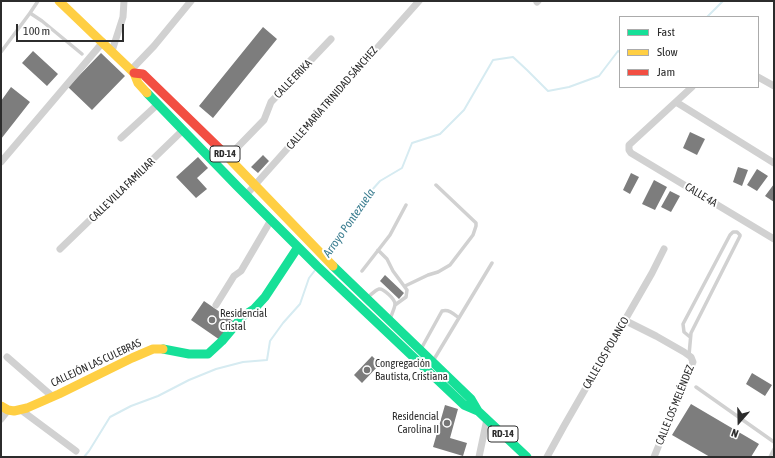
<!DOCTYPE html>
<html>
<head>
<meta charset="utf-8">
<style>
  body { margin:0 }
  #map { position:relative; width:775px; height:458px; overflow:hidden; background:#fff; font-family:"Asap Condensed",sans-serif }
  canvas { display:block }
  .frame { position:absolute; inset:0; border:2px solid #2c2c2c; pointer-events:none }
  .legend { position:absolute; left:619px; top:16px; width:140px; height:72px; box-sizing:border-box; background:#fff; border:1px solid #ababab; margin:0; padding:5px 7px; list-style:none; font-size:12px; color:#2c2c2c }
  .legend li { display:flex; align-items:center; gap:8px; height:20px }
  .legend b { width:20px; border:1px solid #ababab }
  .north { position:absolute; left:719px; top:402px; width:40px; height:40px; -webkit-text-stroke:3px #fff; paint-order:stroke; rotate:200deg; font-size:11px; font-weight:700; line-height:16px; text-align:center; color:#2c2c2c }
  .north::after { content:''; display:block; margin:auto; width:14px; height:18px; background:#2c2c2c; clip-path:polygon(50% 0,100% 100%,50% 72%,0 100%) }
  .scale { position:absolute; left:16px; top:24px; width:108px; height:18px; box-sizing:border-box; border:2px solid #2c2c2c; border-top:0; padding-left:5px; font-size:12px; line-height:14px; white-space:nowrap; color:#2c2c2c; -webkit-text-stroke:3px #fff; paint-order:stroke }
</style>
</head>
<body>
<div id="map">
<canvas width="775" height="458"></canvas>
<div class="frame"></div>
<ul class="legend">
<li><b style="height:5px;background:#16e098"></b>Fast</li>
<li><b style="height:5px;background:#ffcf43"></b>Slow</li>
<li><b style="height:5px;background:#f24e42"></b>Jam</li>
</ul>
<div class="north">N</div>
<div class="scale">100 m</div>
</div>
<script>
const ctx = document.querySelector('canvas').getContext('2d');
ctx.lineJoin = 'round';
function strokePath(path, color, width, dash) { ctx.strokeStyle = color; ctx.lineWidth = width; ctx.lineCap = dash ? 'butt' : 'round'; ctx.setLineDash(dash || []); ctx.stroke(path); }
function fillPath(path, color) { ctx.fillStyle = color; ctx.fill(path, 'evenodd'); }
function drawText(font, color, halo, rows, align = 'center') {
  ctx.font = font + ' "Asap Condensed",sans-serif'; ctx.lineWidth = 4; ctx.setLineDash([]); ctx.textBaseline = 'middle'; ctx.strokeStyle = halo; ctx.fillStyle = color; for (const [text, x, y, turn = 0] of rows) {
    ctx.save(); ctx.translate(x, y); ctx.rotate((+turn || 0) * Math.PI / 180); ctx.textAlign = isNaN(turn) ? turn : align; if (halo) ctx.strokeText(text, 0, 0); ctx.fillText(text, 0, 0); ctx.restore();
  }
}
strokePath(new Path2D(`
  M707,17L723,1
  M328,255L333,248L344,227L363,200L380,181L402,168L412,143L440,134L464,110L493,60L513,57L527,70L548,91L569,87L599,76L618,51L620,52
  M84,457L89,451L110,417L131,406L158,396L189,380L216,369L243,362L267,360L270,341L283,323L300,304L309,278L316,269`), '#d6ebf1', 2);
fillPath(new Path2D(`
  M263,27L277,39L213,118L199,106Z
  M33,51L58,74L47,86L22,63Z
  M101,53L125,76L92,110L68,87Z
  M11,87L30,102L1,139V101Z
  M690,132L705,139L697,155L683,148Z
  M263,155L269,161L258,173L251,167Z
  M198,157L208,168L197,178L207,189L196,198L176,177Z
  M738,167L748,170L742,186L733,182Z
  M757,169L768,176L757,191L747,185Z
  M631,173L639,177L630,194L623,190Z
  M654,180L667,187L655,210L642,204Z
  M774,184V202L765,196Z
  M670,191L680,196L671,212L661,207Z
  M385,275L404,293L399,299L380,281Z
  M204,301L233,321L220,340L191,320Z
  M372,356L380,364L362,383L354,375Z
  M752,373L772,385L765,396L746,384Z
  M691,404L759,444L751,457H710L672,435Z
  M445,405L458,409L450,438L467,443L463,456L433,447Z`), '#7d7d7d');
strokePath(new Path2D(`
  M38,1L30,13L42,21L82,54
  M1,52L30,13
  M378,250L387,259L393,271L407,290L406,297L395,305
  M362,271L390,235L406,205
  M405,286L428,275L438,272L450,265L473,235L476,226V223L475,222L436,185
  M368,297C371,295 375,290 379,289C383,288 395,299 395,304C395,308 391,315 390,320
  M421,349L442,311C449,309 454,314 459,318
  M689,355L691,333L740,236V235L737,232H733L730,235L683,324L684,332L690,337
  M433,361L492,263
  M696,387L774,442
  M770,457L774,449`), '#d1d1d1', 3.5);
strokePath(new Path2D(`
  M537,2L538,1
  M112,51L123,17L124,1
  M131,70L154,46L191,1
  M758,77L774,86
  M692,87L629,145V150L631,153L774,239
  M676,102L774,163
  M121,138L158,104
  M228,157L264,120L271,102L331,39
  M1,162L103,42
  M246,195L419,1
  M60,249L183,130
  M216,305L234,276L241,271L271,220
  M624,320L656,336L684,352L691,357L693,362L654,457
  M7,357L53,397
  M21,410L76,451
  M1,419L8,410
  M479,457L487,419
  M547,457L564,426L652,273L664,249`), '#d1d1d1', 7);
strokePath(new Path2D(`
  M147,93L237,186L317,266L464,405L478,411
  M333,266L471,399L478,411L527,457
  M163,349L189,354H208L222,341L243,316L254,309L265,297L298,247`), '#16e098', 9);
strokePath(new Path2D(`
  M59,1L134,73L138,83L147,93
  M220,149L333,266
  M1,406L8,410L14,411L27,408L59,394L132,358L153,349H163`), '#ffcf43', 9);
strokePath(new Path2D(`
  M134,73L143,74L220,149`), '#f24e42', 9);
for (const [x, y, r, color] of [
  [212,320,4,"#767676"],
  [367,370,4,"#767676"],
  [447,423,4,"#767676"]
]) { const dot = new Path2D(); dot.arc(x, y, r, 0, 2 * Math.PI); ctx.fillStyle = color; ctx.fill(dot); strokePath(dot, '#fff', 1.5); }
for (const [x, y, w] of [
  [225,154,30],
  [503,434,30]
]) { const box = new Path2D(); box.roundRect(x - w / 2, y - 8, w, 16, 3); ctx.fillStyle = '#fff'; ctx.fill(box); strokePath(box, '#2c2c2c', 1); }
drawText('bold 10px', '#2c2c2c', null, [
  ["RD-14",225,154],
  ["RD-14",503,434]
]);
drawText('11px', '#2c2c2c', '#fff', [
  ["CALLE ERIKA",293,79,-46],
  ["CALLE MARÍA TRINIDAD SÁNCHEZ",332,98,-49],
  ["CALLE VILLA FAMILIAR",122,190,-44],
  ["CALLE 4A",701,195,31],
  ["CALLE LOS POLANCO",606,353,-60],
  ["CALLEJÓN LAS CULEBRAS",96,363,-25],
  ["CALLE LOS MELÉNDEZ",675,405,-68]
]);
drawText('11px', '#2c2c2c', '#fff', [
  ["Residencial",220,314],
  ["Cristal",220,327],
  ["Congregación",375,364],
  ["Bautista, Cristiana",375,377],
  ["Residencial",439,417,"right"],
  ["Carolina II",439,430,"right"]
], 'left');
drawText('italic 12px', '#397c8f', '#fff', [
  ["Arroyo Pontezuela",349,223,-55]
]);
</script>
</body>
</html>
